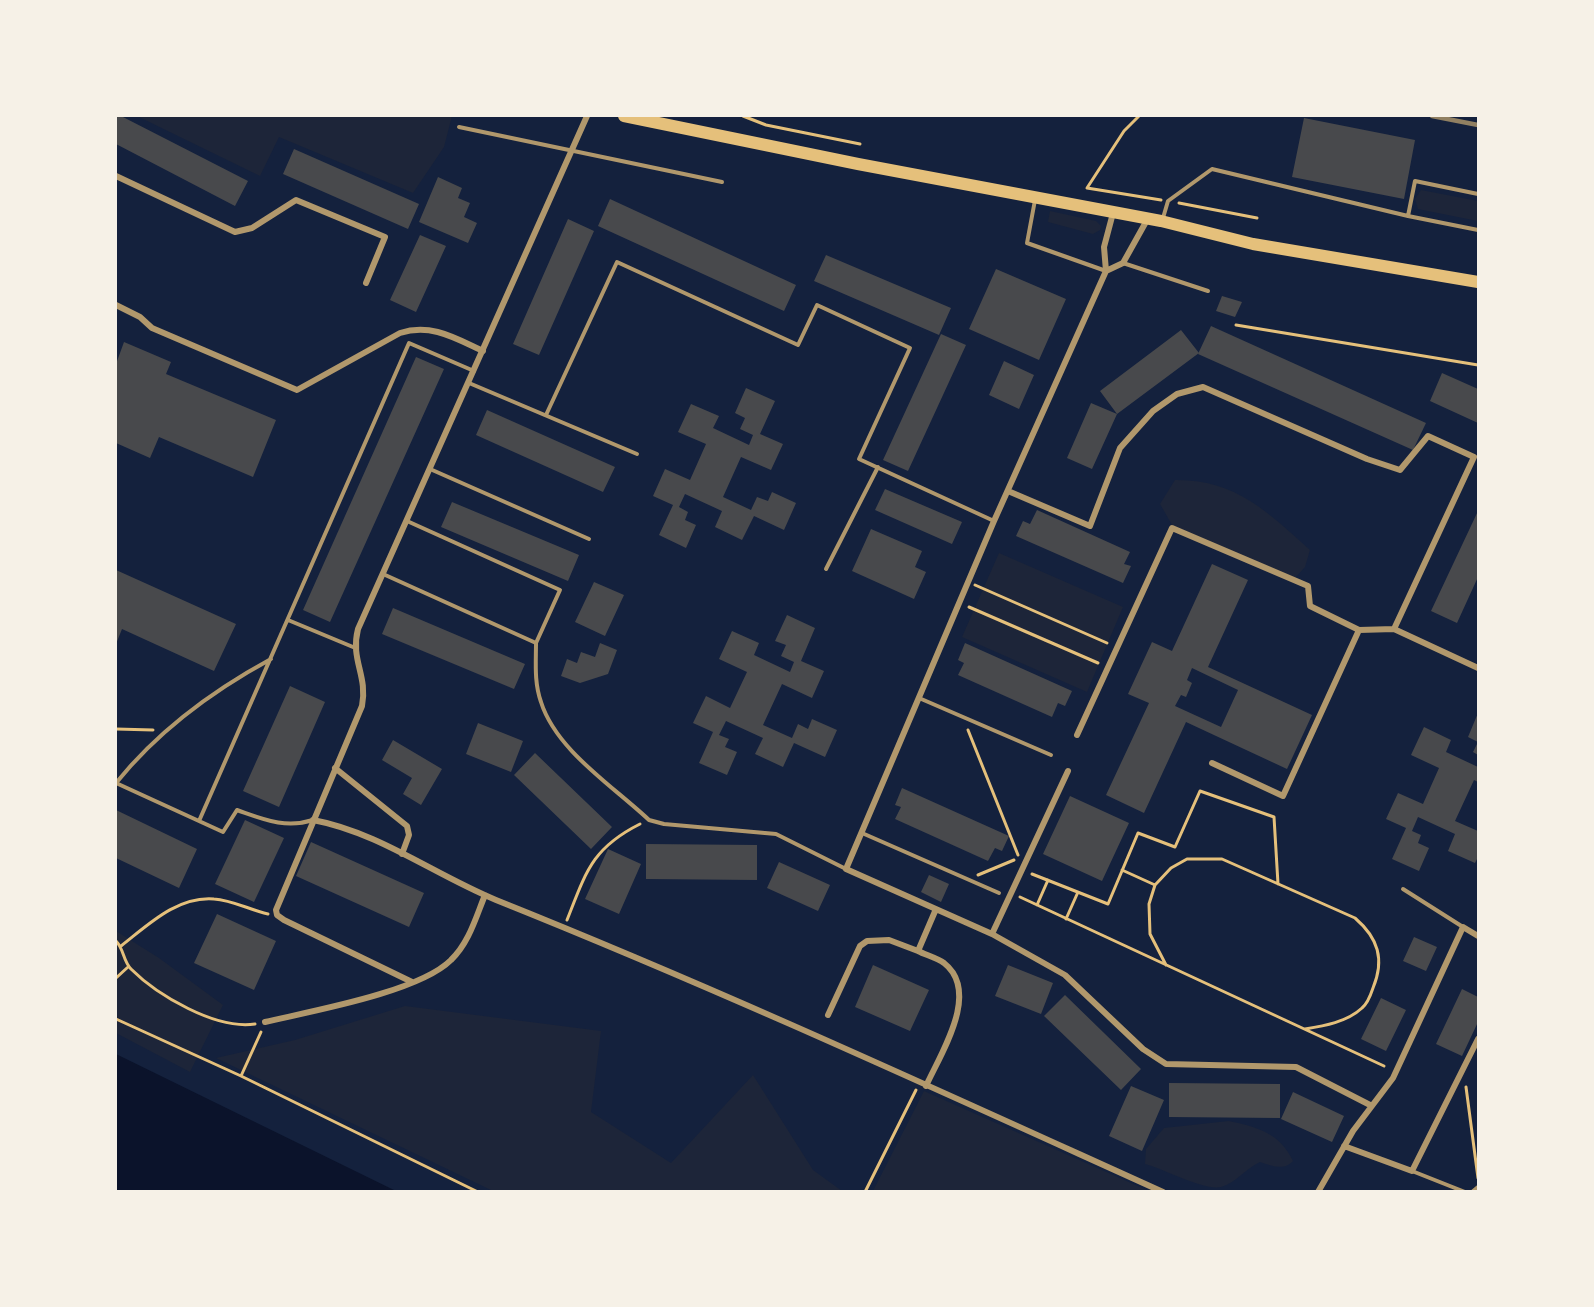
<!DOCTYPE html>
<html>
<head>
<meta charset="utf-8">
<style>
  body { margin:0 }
  #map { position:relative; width:1594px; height:1307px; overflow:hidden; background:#14213d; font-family:"Sofia Sans Condensed",sans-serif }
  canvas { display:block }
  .frame { position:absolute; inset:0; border:117px solid #f6f1e7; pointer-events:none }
</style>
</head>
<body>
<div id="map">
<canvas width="1594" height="1307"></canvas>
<div class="frame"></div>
</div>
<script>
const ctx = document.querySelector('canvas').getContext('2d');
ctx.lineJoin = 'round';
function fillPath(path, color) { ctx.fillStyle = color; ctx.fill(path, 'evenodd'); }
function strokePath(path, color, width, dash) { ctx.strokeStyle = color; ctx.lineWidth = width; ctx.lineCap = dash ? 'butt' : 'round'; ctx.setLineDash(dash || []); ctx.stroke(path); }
fillPath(new Path2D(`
  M137,116H452L444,147L413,193L279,137L260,176Z
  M1421,190L1478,201V221L1418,209L1415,199Z
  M1050,211L1096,221L1101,226L1100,230L1093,234L1048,222Z
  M1175,480C1235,479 1268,512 1310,550L1305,567L1295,578L1172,525L1160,504Z
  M999,553L1123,607L1087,692L962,637Z
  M116,931L159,958L223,1005L190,1072L116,1033Z
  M405,1006L601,1031L591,1112L671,1163L753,1075L813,1170L842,1191H493L216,1058L295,1040Z
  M924,1091L1149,1191H873Z
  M1229,1121C1257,1127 1280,1133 1293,1161C1284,1171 1272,1166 1260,1162C1246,1168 1236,1183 1221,1187C1205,1191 1164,1169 1145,1164L1146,1149L1164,1128Z`), '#1d2539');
fillPath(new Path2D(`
  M116,1054L396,1191H116Z`), '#0b132b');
fillPath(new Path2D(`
  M116,116H121L248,181L235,206L116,144Z
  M1304,118L1415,140L1404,199L1292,177Z
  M294,149L419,204L408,229L283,174Z
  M438,177L462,188L458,198L470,203L464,217L477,223L468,243L419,222Z
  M610,199L796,285L784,311L598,226Z
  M568,219L594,231L539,355L513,344Z
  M420,235L446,246L416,312L390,300Z
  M826,255L951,308L939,335L814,281Z
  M996,269L1066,299L1039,360L969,329Z
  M1222,296L1242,302L1235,317L1216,311Z
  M1211,326L1426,423L1413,450L1198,354Z
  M1181,330L1199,353L1117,414L1100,391Z
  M941,334L966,345L908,471L883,460Z
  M124,342L171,362L166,374L276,420L253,477L159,437L150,458L116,443V364Z
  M416,357L444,369L330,622L303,610Z
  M1004,361L1034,375L1019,409L989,395Z
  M1442,373L1478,389V423L1430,401Z
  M746,388L775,401L760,434L783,444L771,470L741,457L723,497L751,510L757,497L768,501L772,492L796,503L784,530L754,516L742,540L715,527L722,511L685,494L679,507L688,512L685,520L696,525L686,548L659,535L673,505L653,496L665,469L690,480L706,444L678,432L691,404L719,416L713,428L749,445L753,435L740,429L745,418L735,413Z
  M1091,403L1117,414L1092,469L1067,458Z
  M487,410L615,467L603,492L476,435Z
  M885,489L962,522L952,544L875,510Z
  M452,502L579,555L568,581L441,527Z
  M1037,510L1130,552L1124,564L1131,566L1123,583L1016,536L1023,521L1030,524Z
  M1478,511V577L1457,623L1431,611Z
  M871,529L922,551L915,567L926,572L914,599L852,571Z
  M1212,564L1248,580L1208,667L1312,715L1287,769L1186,722L1144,813L1106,795L1149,703L1128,694L1152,642L1172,651ZM1192,668L1238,690L1221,727L1175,706L1181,695L1186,697L1192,683L1187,680Z
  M116,570L236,624L214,671L122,629L116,644Z
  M594,582L624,595L605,636L575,622Z
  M393,608L525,664L514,689L382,634Z
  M787,615L815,628L801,661L824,671L812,698L782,684L763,725L792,738L798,724L808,729L812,719L837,730L825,757L794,743L783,767L755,754L763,738L726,721L719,735L729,739L725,747L737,752L727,775L699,763L713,732L693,723L706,696L730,708L747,672L719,659L732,631L759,643L754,655L790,672L794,662L781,656L786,645L775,641Z
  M600,643L617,650L608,674L580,683L561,676L567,659L577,663L581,652L595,657Z
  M965,643L1072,691L1065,706L1058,703L1052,717L958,675L964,663L958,660Z
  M290,686L325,702L279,807L243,791Z
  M1478,713V755L1473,752L1478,742L1468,737Z
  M478,723L523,741L511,772L466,754Z
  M1424,727L1451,740L1446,752L1478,767V782L1474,780L1455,821L1478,831V857L1475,863L1448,851L1455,834L1418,817L1412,831L1421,835L1418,843L1429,848L1419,871L1392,859L1406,828L1386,819L1398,793L1423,804L1439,768L1411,755Z
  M393,740L442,769L421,805L403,794L412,778L382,760Z
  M535,753L612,827L591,849L514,775Z
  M902,788L1009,836L1002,851L995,848L988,861L895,819L901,807L895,805Z
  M1070,796L1129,823L1102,881L1043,854Z
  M116,810L197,849L179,888L116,858Z
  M245,820L284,838L254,902L215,884Z
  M311,842L424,893L409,927L296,876Z
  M646,844L757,845V880L646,879Z
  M608,849L641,864L619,914L585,899Z
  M779,862L830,885L818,911L767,888Z
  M929,875L949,884L941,902L921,892Z
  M217,914L276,941L254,990L194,963Z
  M1414,937L1437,947L1426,971L1403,961Z
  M873,965L929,990L910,1031L855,1007Z
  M1008,965L1053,983L1041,1014L995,996Z
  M1462,989L1478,997V1022L1462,1056L1436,1044Z
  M1065,995L1141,1069L1121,1090L1044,1016Z
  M1381,998L1406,1010L1386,1051L1361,1039Z
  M1169,1083L1280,1084V1118L1169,1117Z
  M1131,1086L1164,1100L1142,1151L1109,1136Z
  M1293,1092L1344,1116L1332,1142L1281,1119Z`), '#48494c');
strokePath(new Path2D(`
  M743,116L766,125L860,144
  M1139,116L1124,131L1087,188L1161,200
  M1179,203L1257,218
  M1236,325L1478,365
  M975,585L1107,643
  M969,607L1098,663
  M116,729L153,730
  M968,730L1018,855
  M1122,870L1155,885
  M1032,874L1108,904L1138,833L1175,847L1200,791L1274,817L1278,884
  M978,875L1014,860
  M1020,897L1384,1066
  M1037,905L1048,880
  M1066,919L1078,892
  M567,920C586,872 592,848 640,824
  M116,941C124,949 123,961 131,969C157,995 216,1030 255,1024
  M121,946C148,925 177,896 214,899C232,900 250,910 268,914
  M1166,965L1150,934L1149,904L1155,885L1171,868L1187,859H1222L1355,918C1378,938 1385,959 1373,988C1371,994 1367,1004 1362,1008C1347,1022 1324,1026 1305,1029
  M116,978L128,967
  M116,1019L241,1076L478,1192
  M241,1076L261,1032
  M1466,1087L1478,1178
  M865,1192L916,1090`), '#e5c07b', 3);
strokePath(new Path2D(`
  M459,127L722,182
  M1035,200L1027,243L1106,271
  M1408,216L1415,181L1478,194
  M1163,218L1168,201L1212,169L1408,216L1478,230
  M1123,263L1208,291
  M469,383L637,454
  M546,415L617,262L798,345L817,305L910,348L859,459L994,521
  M430,469L589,539
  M826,569L878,467
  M383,574L536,643L560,590L407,521
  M288,620L353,647
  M536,643C536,663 534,682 541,702C556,750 613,786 649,820L664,824L776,834L846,869
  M919,698L1051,755
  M116,783L223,832L237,810C263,819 285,829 313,820
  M116,783C158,731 212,691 271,659
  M199,821L409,343L474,371
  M862,833L999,893
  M1403,889L1463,927
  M1412,1171L1465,1192
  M1472,1192L1478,1187`), '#b1986c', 4);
strokePath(new Path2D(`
  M116,176L235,232L252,228L296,200L385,237L366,283
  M1113,213L1104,247L1106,271L994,521L846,869L992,934L1065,975L1143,1049L1166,1064L1296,1067L1372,1106
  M1106,271L1123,263L1147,220
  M116,305L140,317L152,328L297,390L400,333C431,323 455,338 483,351
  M1008,491L1090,526L1120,448L1153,411L1177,394L1203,387L1367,459L1400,470L1428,436L1474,457L1394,629L1478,668
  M1077,735L1172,528L1308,586L1310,606L1359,630L1394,629
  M1212,763L1283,796L1359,630
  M335,768L407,826L409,835L402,854
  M313,820C378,832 435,875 496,900C721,990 942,1092 1163,1192
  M992,934L1068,771
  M412,982L284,920L277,915L276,910L362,706C368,675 350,660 358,629L587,116
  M828,1015L860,946L867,941L889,940L918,951
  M265,1022C312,1011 419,992 451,960C469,943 476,917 485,895
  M926,1086C941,1053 981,992 944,963C937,958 926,955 918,951L936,909
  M1344,1146L1412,1171L1478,1039
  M1318,1192L1353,1131L1393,1078L1463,927L1478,936`), '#b1986c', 6);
strokePath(new Path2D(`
  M624,116L858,164L1161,221L1253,244L1478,282`), '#e5c07b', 12);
strokePath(new Path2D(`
  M1432,116L1478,125`), '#918062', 4.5);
</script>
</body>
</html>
